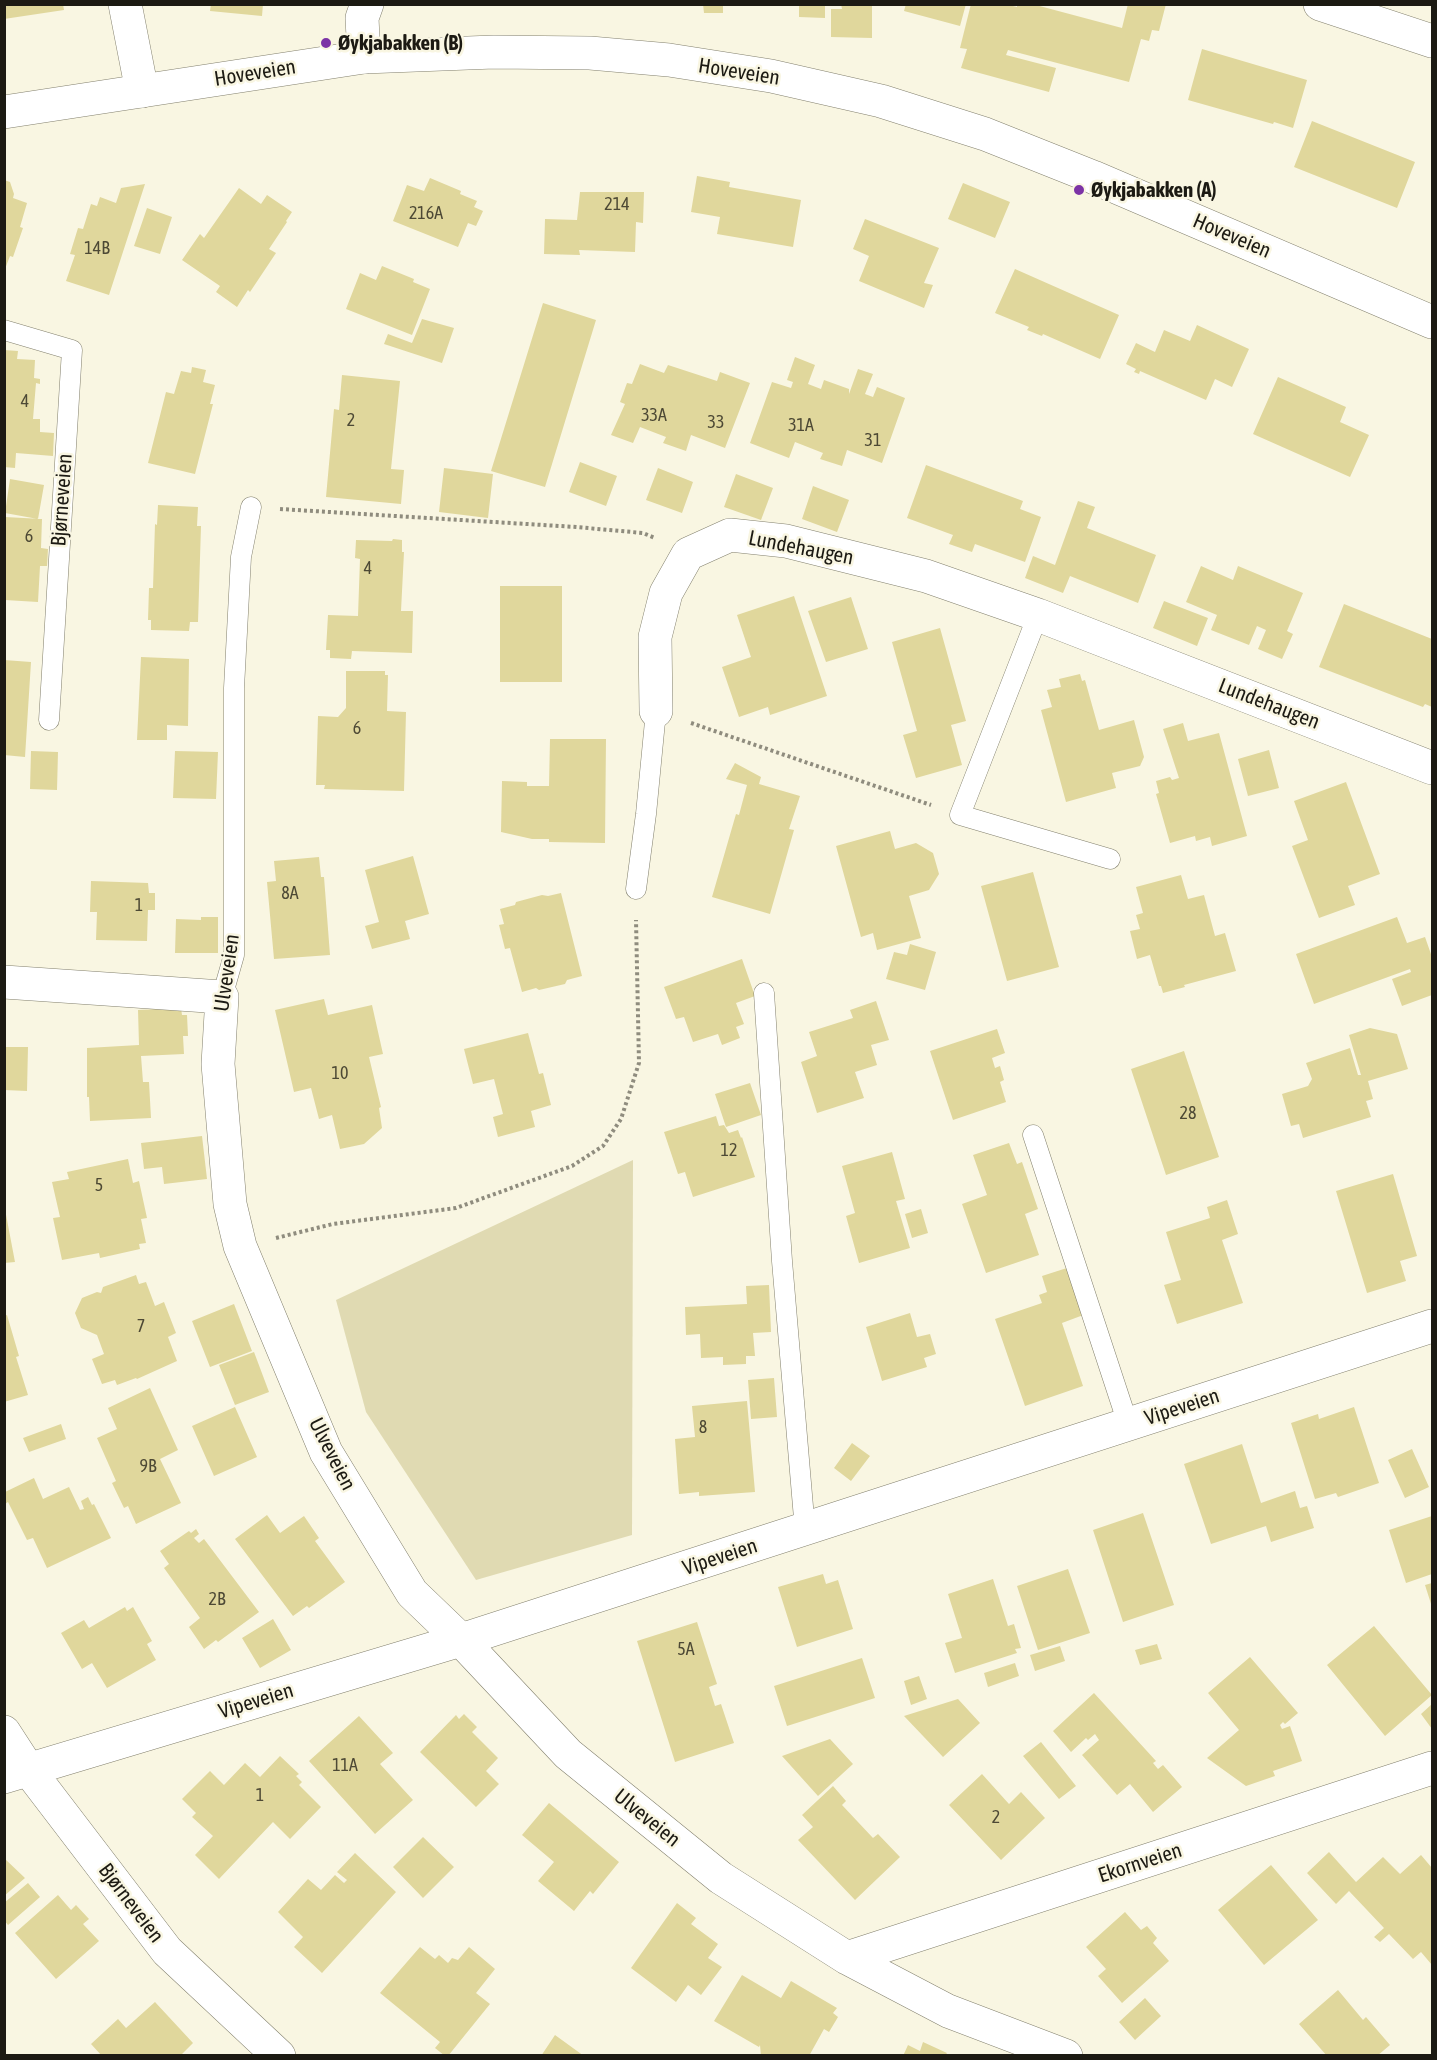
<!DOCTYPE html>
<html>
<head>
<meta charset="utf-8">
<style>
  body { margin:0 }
  #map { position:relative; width:1437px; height:2060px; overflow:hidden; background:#f9f6e2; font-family:"Asap Condensed",sans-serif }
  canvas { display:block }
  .frame { position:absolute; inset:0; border:6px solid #1c1a13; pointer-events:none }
</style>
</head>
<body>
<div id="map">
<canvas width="1437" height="2060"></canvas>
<div class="frame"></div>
</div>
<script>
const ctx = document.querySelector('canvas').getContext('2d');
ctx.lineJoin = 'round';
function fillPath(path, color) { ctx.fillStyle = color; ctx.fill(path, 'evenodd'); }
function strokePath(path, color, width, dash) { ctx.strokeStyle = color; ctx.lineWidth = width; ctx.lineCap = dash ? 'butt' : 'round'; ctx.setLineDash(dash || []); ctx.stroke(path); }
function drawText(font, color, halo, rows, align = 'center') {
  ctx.font = font + ' "Asap Condensed",sans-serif'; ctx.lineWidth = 5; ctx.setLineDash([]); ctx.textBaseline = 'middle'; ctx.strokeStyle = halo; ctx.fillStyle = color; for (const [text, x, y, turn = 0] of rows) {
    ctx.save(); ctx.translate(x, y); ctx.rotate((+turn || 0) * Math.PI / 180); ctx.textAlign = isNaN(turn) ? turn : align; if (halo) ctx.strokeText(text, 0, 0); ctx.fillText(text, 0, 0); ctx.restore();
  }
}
fillPath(new Path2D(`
  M633,1160L632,1535L476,1580L366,1412L336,1300Z`), '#e0dab2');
fillPath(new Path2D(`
  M4,4H63L64,10L4,19Z
  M211,4H263L262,16L210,11Z
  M703,4H723V13H704Z
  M799,4H825V18L799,17Z
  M841,4H872V38L831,37V9H842Z
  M906,4H966L960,26L904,11Z
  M971,4H1005L1017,7V4H1032L1122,28L1128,4H1166L1159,31L1152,30L1149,41L1141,39L1129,82L1008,50L1006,55L1056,68L1049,92L961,68L967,49L960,48Z
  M1202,49L1307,80L1293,128L1274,122L1273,124L1188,100Z
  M1312,121L1415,162L1397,208L1294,167Z
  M697,176L730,182L729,187L801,200L793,247L717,234L720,217L691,212Z
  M430,178L461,191L460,194L477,201L474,207L483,211L476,226L468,223L458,247L393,221L407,185L424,191Z
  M4,180L10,182L14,194L13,198L27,203L20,227L23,228L13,257L10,256L5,269Z
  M963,183L1010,202L995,238L948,219Z
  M145,184L109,295L66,281L75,255L70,254L78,228L83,229L91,204L97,206L100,197L116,203L121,188Z
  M239,188L261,204L267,195L292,212L286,221L287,222L269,249L276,253L250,292L248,290L237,307L216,292L220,286L182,260L200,234L204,238Z
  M580,192H644L643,223L636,222L635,252L579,250L580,255L544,254L545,219L577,220Z
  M147,208L172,217L160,254L134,246Z
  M865,219L939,248L924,283L933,285L924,308L859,281L869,256L853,249Z
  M382,266L414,279L413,282L430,289L412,335L346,309L360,273L376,280Z
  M1015,269L1119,315L1100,359L1043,334L1042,336L1027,330L1029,327L995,313Z
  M543,303L596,320L545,487L491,471Z
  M422,319L454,328L442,363L384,344L388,334L412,343Z
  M1197,325L1249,349L1232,387L1215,379L1206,400L1140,371L1139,374L1134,372L1136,369L1126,364L1136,343L1155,352L1164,330L1190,341Z
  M4,350L18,351L17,359L35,360L34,378L40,379V384L36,383L33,419H40V432L54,433L53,456L16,453L15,468L4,467Z
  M795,357L815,365L808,384L821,389L824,380L849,389V394L858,369L873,374L865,394L873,397L877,387L905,398L882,463L847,450L842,466L820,459L823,453L795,442L789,458L750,443L772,382L791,388L793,382L787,380Z
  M640,364L664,373L668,365L717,381L720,372L750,383L725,448L691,435L686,451L663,443L666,437L640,427L633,443L611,435L625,404L620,402L627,383L632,384Z
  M192,367L206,370L203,382L215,385L210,404H213L195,474L148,463L166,392L174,394L181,371L191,373Z
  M342,375L400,381L391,469L404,470L401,504L326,497L334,409L339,410Z
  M1278,377L1346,407L1340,422L1369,435L1350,477L1253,434Z
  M580,462L617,476L606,506L569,492Z
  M926,465L1023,501L1020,509L1041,517L1025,562L975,544L972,552L949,544L953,535L907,518Z
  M444,468L493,474L488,518L439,512Z
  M658,468L693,482L682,513L646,500Z
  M736,474L773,488L761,520L724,507Z
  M10,479L44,485L38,519L5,513Z
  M813,486L849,500L837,532L802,519Z
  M1078,501L1095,507L1087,528L1156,555L1138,603L1070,576L1063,593L1025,578L1033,556L1055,565Z
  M158,505L198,507L197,526H201L198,622H190L189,631L151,630V620H148L149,588H153L155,524L157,525Z
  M5,517L42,519L41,548L48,549L47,566H40L38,602L5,600Z
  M393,539L402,540V552H404L401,611H413L412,653L352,651L351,659L330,658V650H326L328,615L358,616L360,559L355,558L356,540L392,541Z
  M1201,566L1233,580L1238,566L1303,593L1287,631L1293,634L1282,659L1258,649L1266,630L1257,626L1249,645L1211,630L1217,615L1186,602Z
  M500,586H562V682H500Z
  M794,596L827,696L770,715L768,707L739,717L722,667L751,657L737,615Z
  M851,597L868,649L826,662L808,611Z
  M1164,601L1208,618L1197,646L1153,628Z
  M1344,604L1432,639V707L1425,704L1423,707L1319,667Z
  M940,628L966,721L951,725L962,765L916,778L903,735L917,731L892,642Z
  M141,657L189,659L188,726L167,725V740H137Z
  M4,660L31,662L25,757L4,755Z
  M346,671H385V675H388L387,711L406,712L404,791L324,789L325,785H316L318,716L338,717L346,708Z
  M1080,674L1082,681L1085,680L1099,730L1134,720L1144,757L1140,766L1112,773L1116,788L1066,802L1041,710L1052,707L1047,690L1061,687L1059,679Z
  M1183,723L1188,741L1219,733L1247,836L1212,846L1210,837L1196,841L1195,836L1170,843L1156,794L1159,793L1156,781L1170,777L1172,780L1179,778L1163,729Z
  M550,739H606L605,843L549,842V839H532L501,832L502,781L527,782V786H549Z
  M1269,750L1279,788L1248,796L1238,759Z
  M31,751L58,752L57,790L30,789Z
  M175,751L218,752L216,799L173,798Z
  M735,763L761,777L759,784L800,796L789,829L794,830L770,914L712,897L736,814L739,815L747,785L726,779Z
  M1346,782L1380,874L1348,886L1355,905L1319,918L1292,846L1308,840L1294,801Z
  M890,831L895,849L916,843L933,853L939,874L929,890L909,896L921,938L877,950L873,933L861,937L836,846Z
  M413,856L429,914L405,921L410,939L372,949L365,926L379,922L365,870Z
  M319,857L321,877H324L330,955L274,959L267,882L276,881L274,861Z
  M1033,872L1059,967L1007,981L981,886Z
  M1181,875L1188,899L1204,895L1215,936L1225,933L1236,971L1184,985L1185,987L1163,993L1161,986H1159L1150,955L1137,959L1130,931L1140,929L1136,915L1143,913L1136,887Z
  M91,881L148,883L149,893H155V910H148L147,941L96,940L97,912H90Z
  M561,893L582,976L567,980L565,984L539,990L536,988L522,992L510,948L505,949L499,925L504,924L500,909L515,905L516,902L542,895L548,896Z
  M201,917H218V953H175L176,919L201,920Z
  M1397,917L1407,943L1425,937L1432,957V995L1402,1006L1392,979L1411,972L1410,969L1314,1004L1296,954Z
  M910,944L936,952L925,990L886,979L894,952L907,955Z
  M742,959L755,996L736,1003L744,1024L736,1027L740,1038L722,1045L718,1034L693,1042L684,1017L676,1019L664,987Z
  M324,999L328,1015L372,1005L383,1054L369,1057L381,1107L379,1108L382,1128L364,1144L340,1149L332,1115L319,1119L311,1088L294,1092L275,1010Z
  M876,1001L889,1040L871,1045L877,1065L855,1072L864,1098L817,1113L801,1062L817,1056L809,1032L853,1018L850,1010Z
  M181,1008L182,1015H187L188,1036H183L184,1054L141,1056L143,1082H149L151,1118L90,1121L89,1097H87V1048L139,1045L138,1010Z
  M1370,1028L1397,1034L1408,1069L1368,1081L1373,1099L1366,1101L1371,1117L1303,1138L1299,1124L1291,1126L1282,1094L1308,1086L1312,1079L1306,1063L1350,1048L1358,1075H1361L1349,1035Z
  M997,1029L1005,1053L992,1058L995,1068L1000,1066L1004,1080L1000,1082L1006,1102L953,1120L930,1051Z
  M528,1033L539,1074L543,1073L551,1105L531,1111L535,1127L498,1137L493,1117L503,1114L494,1079L473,1084L464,1049Z
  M4,1047H28L27,1091L4,1090Z
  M1184,1051L1219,1157L1166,1175L1131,1069Z
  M750,1083L761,1115L726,1127L715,1094Z
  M716,1116L719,1126L724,1125L729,1133L738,1130L741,1138L742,1137L755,1177L693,1197L685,1172L678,1174L664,1132Z
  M202,1136L207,1179L164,1184L162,1167L144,1169L141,1143Z
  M1009,1143L1017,1164L1022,1162L1038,1209L1025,1214L1039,1255L986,1273L962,1204L987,1195L973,1155Z
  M892,1152L905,1199L896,1201L910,1248L859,1263L846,1216L855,1213L842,1166Z
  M128,1159L133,1183L139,1181L147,1218L141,1219L146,1243L139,1244L140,1249L100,1258L99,1253L62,1260L53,1218L60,1217L52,1182L69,1179L67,1172Z
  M1393,1174L1417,1256L1400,1261L1406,1281L1367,1293L1336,1191Z
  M1227,1200L1238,1234L1222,1240L1243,1303L1177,1324L1164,1285L1181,1280L1166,1232L1210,1218L1207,1207Z
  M4,1204L15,1262L4,1263Z
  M921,1209L928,1233L912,1238L905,1214Z
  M1070,1267L1086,1314L1062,1323L1083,1386L1025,1406L995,1319L1042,1303L1039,1295L1047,1292L1042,1276Z
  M136,1275L139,1284L146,1282L155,1306L164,1302L176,1333L168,1337L177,1361L137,1379L136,1378L117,1385L115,1380L102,1384L92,1359L104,1354L97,1335L81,1328L75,1313L82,1298L97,1292L101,1293L103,1287Z
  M769,1285L771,1332L753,1333L755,1356H746V1364L723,1365V1357L701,1358L700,1334L686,1335L685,1307L747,1304L746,1286Z
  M234,1304L252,1351L210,1367L192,1321Z
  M910,1313L917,1337L930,1334L936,1354L924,1358L927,1367L882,1381L866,1327Z
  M7,1315L19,1356L16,1357L28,1395L4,1402V1316Z
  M254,1352L269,1392L235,1405L219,1365Z
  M774,1378L777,1417L751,1419L748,1380Z
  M150,1388L178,1450L160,1459L181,1503L136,1524L128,1506L124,1508L112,1483L116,1481L97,1438L117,1429L108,1408Z
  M747,1401L755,1492L699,1496V1492L679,1494L675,1439L695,1437L692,1406Z
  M235,1407L257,1457L214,1476L192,1426Z
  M1354,1407L1379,1483L1338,1497L1336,1493L1315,1499L1291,1423L1318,1414L1319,1419Z
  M61,1424L66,1439L29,1452L23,1438Z
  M852,1443L870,1456L851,1481L834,1468Z
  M1242,1444L1261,1503L1295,1491L1300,1508L1307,1506L1314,1528L1271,1542L1266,1526L1211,1544L1184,1464Z
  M1412,1449L1429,1487L1405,1498L1388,1460Z
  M34,1478L43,1499L69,1487L80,1510L84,1509L81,1501L88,1497L92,1505L94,1504L111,1538L47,1568L33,1538L27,1540L8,1502L5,1504V1492Z
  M1143,1513L1174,1605L1123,1622L1093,1530Z
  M267,1515L280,1533L304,1516L319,1538L315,1541L345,1582L309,1608L307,1606L293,1616L235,1539Z
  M1432,1516V1574L1406,1583L1389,1530Z
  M196,1529L199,1534L194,1538L199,1543L204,1539L259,1612L218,1642L216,1640L204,1649L189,1627L200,1618L164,1568L169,1564L160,1551L189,1531L191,1533Z
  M1068,1569L1090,1633L1038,1650L1017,1586Z
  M823,1574L826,1584L838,1580L853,1629L797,1647L778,1587Z
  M993,1579L1008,1626L1014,1624L1021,1648L1015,1649L1017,1653L955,1673L945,1643L962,1638L948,1594Z
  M1432,1583V1607L1425,1585Z
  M125,1607L127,1611L133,1607L152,1641L147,1644L156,1660L107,1688L92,1663L82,1669L61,1633L84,1620L89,1628Z
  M273,1619L291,1650L260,1668L242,1638Z
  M697,1622L717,1684L709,1687L715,1706L721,1704L734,1743L675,1762L637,1641Z
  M1374,1626L1432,1695L1385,1736L1327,1665Z
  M1157,1644L1162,1659L1140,1665L1135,1650Z
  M1060,1646L1065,1661L1035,1671L1030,1655Z
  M1250,1657L1298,1713L1285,1724L1283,1722L1280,1725L1282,1729L1290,1726L1302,1761L1273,1771L1275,1776L1246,1786L1207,1758L1239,1730L1208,1693Z
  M862,1658L875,1698L787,1726L774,1686Z
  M1015,1663L1019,1676L988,1687L984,1673Z
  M919,1676L927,1699L911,1705L904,1681Z
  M1094,1693L1156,1761L1153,1763L1158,1769L1163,1765L1182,1787L1153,1812L1130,1784L1117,1795L1082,1755L1099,1740L1095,1734L1088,1740L1086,1738L1071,1752L1053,1731Z
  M958,1699L980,1723L943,1757L904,1716Z
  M1432,1704V1729L1421,1714Z
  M464,1714L477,1727L472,1732L498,1758L486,1771L499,1784L476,1807L420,1752L456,1715L459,1719Z
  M359,1716L393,1753L380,1764L413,1800L375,1834L309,1761Z
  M830,1739L853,1764L818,1796L782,1756Z
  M1041,1742L1076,1786L1059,1799L1023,1756Z
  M280,1756L299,1774L296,1776L302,1782L299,1785L321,1807L290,1839L273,1822L219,1879L195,1855L213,1836L192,1817L196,1813L182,1799L210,1771L224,1785L245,1763L260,1777Z
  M982,1774L1009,1804L1021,1792L1045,1818L1001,1860L949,1805Z
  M833,1786L846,1801L842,1805L873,1838L878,1834L900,1857L855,1900L798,1840L813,1827L802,1815Z
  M549,1803L619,1862L593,1894L590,1891L574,1911L538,1881L554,1862L522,1835Z
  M423,1837L454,1867L423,1898L393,1867Z
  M1329,1852L1356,1882L1383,1857L1400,1874L1421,1855L1432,1868V1965L1421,1952L1413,1959L1389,1934L1380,1942L1374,1937L1384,1928L1349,1891L1336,1904L1307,1873Z
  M355,1853L396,1892L322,1973L294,1947L303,1937L278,1912L308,1879L321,1890L335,1875L344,1883L347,1880L337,1872Z
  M4,1858L25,1878L4,1896Z
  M1271,1865L1318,1920L1264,1965L1218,1910Z
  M28,1883L40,1897L8,1925L4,1920V1903Z
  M58,1895L71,1910L76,1905L89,1919L83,1924L99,1941L56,1979L15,1933Z
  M677,1903L696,1918L691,1924L718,1944L708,1958L722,1967L701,1995L688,1985L676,2002L631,1968Z
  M1125,1912L1141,1930L1147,1926L1157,1938L1153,1943L1169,1961L1122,2003L1098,1976L1106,1969L1086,1947Z
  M420,1947L435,1959L439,1955L448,1963L452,1958L458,1960L469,1947L495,1969L476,1993L490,2004L448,2056H445L435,2048L440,2042L380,1993Z
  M742,1975L781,1998L791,1981L837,2008L833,2013L838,2017L829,2032L824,2029L809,2056H761L760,2045L759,2047L714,2021Z
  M1338,1990L1363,2020L1366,2017L1390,2045L1377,2056H1327L1299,2024Z
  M1145,1998L1161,2016L1135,2040L1119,2022Z
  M155,2002L193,2043L180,2056H102L91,2044L118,2019L126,2028Z
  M555,2035L584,2056H541Z
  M923,2042L947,2053L945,2056H903L908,2045L920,2051Z`), '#e0d79c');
const service = new Path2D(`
  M4,330L72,350L49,720
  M1038,615L960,815L1110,859
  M636,889L646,814L656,711
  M764,993L782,1261L805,1530
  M222,997L234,955V688L241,557L251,507
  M1033,1135L1128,1424`);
const minor = new Path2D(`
  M125,4L142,91
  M1320,4L1432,41
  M364,57L362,18L367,4
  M656,711L655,637L666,593L688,554L730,535L786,541L926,576L1038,615L1432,768
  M4,982L222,997L218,1064L230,1204L240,1246L326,1452L412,1593L461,1640L568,1754L721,1878L847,1958L948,2011L1066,2056
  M4,1732L28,1769L167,1951L279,2056
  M4,1777L461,1640L1432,1326
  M847,1958L1432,1768`);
const secondary = new Path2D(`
  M4,112L364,57L494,52L590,53L669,60L771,76L881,101L985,134L1093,177L1432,322`);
strokePath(service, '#83806e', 21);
strokePath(minor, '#83806e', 34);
strokePath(secondary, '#83806e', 34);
strokePath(new Path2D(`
  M280,509L576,527L643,533L655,538
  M691,723L931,805
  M276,1238L333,1224L456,1208L572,1166L603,1146L621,1119L639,1063L636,920`), '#8f8c7e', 4, [3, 3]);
strokePath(service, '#fff', 20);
strokePath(minor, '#fff', 33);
strokePath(secondary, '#fff', 33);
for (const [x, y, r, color] of [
  [326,43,6,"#7c33a6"],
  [1079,190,6,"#7c33a6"]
]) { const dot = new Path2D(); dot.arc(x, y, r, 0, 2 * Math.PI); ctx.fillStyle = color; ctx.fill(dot); strokePath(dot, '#f9f6e2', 2); }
drawText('18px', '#4d4935', null, [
  ["214",617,204],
  ["216A",426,213],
  ["14B",97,248],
  ["4",25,401],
  ["33A",654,415],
  ["2",351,420],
  ["33",716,422],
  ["31A",801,425],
  ["31",873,440],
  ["6",29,536],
  ["4",368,568],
  ["6",357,728],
  ["8A",290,893],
  ["1",139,905],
  ["10",340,1073],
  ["28",1188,1113],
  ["12",729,1150],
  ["5",99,1185],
  ["7",141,1326],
  ["8",703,1427],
  ["9B",148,1466],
  ["2B",217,1599],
  ["5A",686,1649],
  ["11A",345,1765],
  ["1",260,1795],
  ["2",996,1817]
]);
drawText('bold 21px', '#1c1a13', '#f9f6e2', [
  ["Øykjabakken (B)",338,43],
  ["Øykjabakken (A)",1091,190]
], 'left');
drawText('21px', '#1c1a13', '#f9f6e2', [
  ["Hoveveien",739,72,9],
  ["Hoveveien",255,73,-9],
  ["Hoveveien",1232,236,23],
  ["Bjørneveien",62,500,-86],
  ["Lundehaugen",801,548,11],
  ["Lundehaugen",1269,704,21],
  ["Ulveveien",227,973,-82],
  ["Vipeveien",1182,1407,-18],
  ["Ulveveien",332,1454,63],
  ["Vipeveien",720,1557,-18],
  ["Vipeveien",256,1701,-17],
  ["Ulveveien",647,1818,39],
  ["Ekornveien",1140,1863,-18],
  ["Bjørneveien",131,1903,53]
]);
</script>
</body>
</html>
